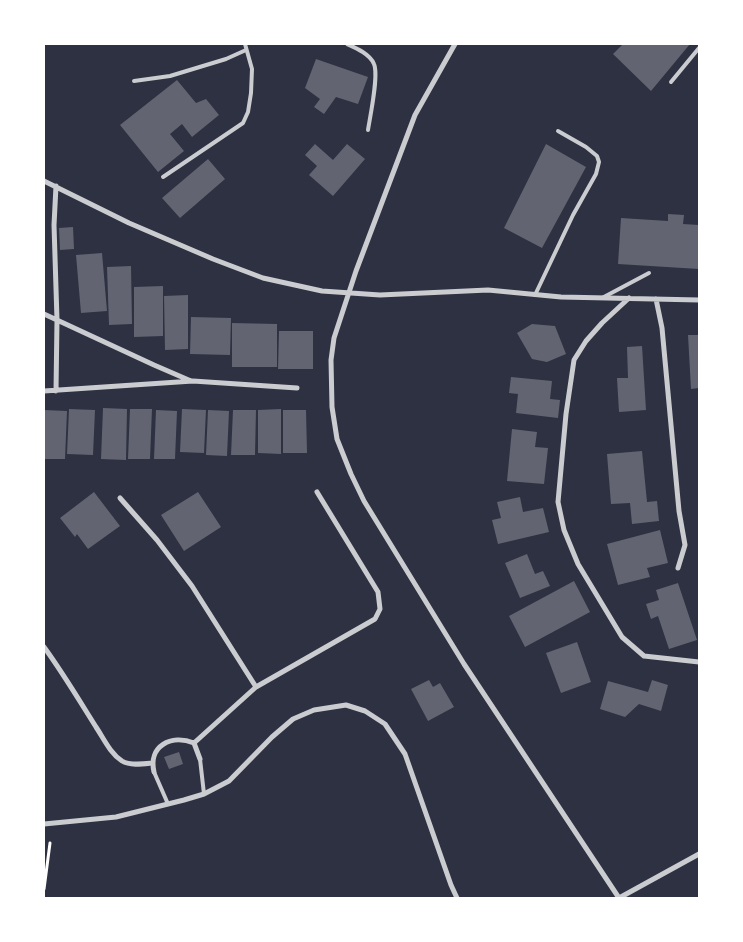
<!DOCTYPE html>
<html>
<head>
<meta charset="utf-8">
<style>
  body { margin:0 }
  #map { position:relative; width:743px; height:942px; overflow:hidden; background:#2d3142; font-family:"IBM Plex Sans",sans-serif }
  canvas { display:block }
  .frame { position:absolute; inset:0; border:45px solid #fff; pointer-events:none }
</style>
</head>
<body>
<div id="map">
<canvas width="743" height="942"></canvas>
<div class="frame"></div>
</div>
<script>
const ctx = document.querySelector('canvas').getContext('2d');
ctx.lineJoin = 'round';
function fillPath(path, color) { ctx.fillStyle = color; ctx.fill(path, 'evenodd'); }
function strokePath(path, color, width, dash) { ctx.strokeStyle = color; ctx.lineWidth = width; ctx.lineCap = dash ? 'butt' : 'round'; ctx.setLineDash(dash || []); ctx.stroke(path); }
fillPath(new Path2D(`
  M623,44H690L651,91L613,54Z
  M316,59L368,77L358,104L336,97L324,114L314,107L320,99L305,88Z
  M177,80L196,103L206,99L219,115L192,137L182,124L170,134L184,151L158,172L120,125Z
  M315,144L333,160L347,144L365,159L333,196L309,175L317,166L305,155Z
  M546,144L586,167L542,248L504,228Z
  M208,159L225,179L180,218L162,198Z
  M668,214L684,215L683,224L699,225V269L618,264L621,218L668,221Z
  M73,227L74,249L60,250L59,228Z
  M102,253L107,311L81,313L76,255Z
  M131,266L132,324L109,325L107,267Z
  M163,286V336L134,337V287Z
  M188,295V349L165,350L164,296Z
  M191,317L231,318L230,355L190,354Z
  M232,323L277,324V367H232Z
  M532,324L555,326L566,354L547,362L532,359L517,333Z
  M279,331H313V369H278Z
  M688,335H699V388L691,389Z
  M642,346L646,410L619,412L617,378H628L627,347Z
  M511,377L552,381L550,399L560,400L558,418L516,413L518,394L509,393Z
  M103,408L127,409L126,460L101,459Z
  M69,409L95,410L93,455L67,454Z
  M130,409H152L150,459H128Z
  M182,409L206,410L204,453L180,452Z
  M281,409V454L258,453V410Z
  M44,410L67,411L65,459H44Z
  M156,410L177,411L175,459H154Z
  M208,410L229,411L227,456L206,455Z
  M233,410H256L255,455H231Z
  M283,410H306L307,453H283Z
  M512,429L537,432L535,447L548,448L544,484L507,481Z
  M642,451L647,502L657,501L659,521L632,524L630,503L611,504L607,454Z
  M94,492L120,526L88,549L77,534L75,537L60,518Z
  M198,492L221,527L184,551L161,515Z
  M520,497L523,512L543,508L549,532L498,544L492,520L501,518L497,502Z
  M660,530L668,563L647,568L650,577L618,585L607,544Z
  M527,554L535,574L543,571L550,586L520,598L505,563Z
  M574,581L590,612L525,647L509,616Z
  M678,583L697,640L669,649L658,616L651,619L646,604L659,600L656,590Z
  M577,642L591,682L561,693L546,653Z
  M429,680L433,687L440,683L454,707L428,721L411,689Z
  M652,680L668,685L661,711L639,704L625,717L600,709L608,681L648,692Z
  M179,752L183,764L169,769L164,757Z`), '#626471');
strokePath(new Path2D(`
  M44,889L50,843`), '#fff', 3);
strokePath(new Path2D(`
  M347,44C356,48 370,54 374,64C379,75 370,117 368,130
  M134,81L170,76L226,59L246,50
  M671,82L699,48
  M163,177L243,123L248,112L251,93L252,69L245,44
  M535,295L573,215L596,174L599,162L597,156L586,147L558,131
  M602,298L649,273
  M200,759L204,794
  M154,772L168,804`), '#caccd0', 4);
strokePath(new Path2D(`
  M455,44L415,115L356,271L334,338L331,360L332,407L337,439L351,474L364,501L464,664L619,898
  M44,181L129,223L213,259L263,278L322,291L380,295L488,290L561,297L699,300
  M629,298L602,323L586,341L574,360L566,414L558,502L564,530L578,564L622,637L644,656L699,662
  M656,299L662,328L679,511L685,545L678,568
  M44,314L154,365L191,381
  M44,391L193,381L297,388
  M56,391L57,320L54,225L56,186
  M120,498L157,540L192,586L256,687
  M44,647C63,673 79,700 96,727C104,739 110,753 122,761C130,766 143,764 152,763
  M194,743L256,687L375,619L380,609L378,592L317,492
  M154,772C148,746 171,734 194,743L200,759
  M44,824L116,817L184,800L204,794L229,781L272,737L293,719L314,710L346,705L365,711L385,724L405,754L451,885L457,898
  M619,898L699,854`), '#caccd0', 5);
</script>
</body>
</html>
